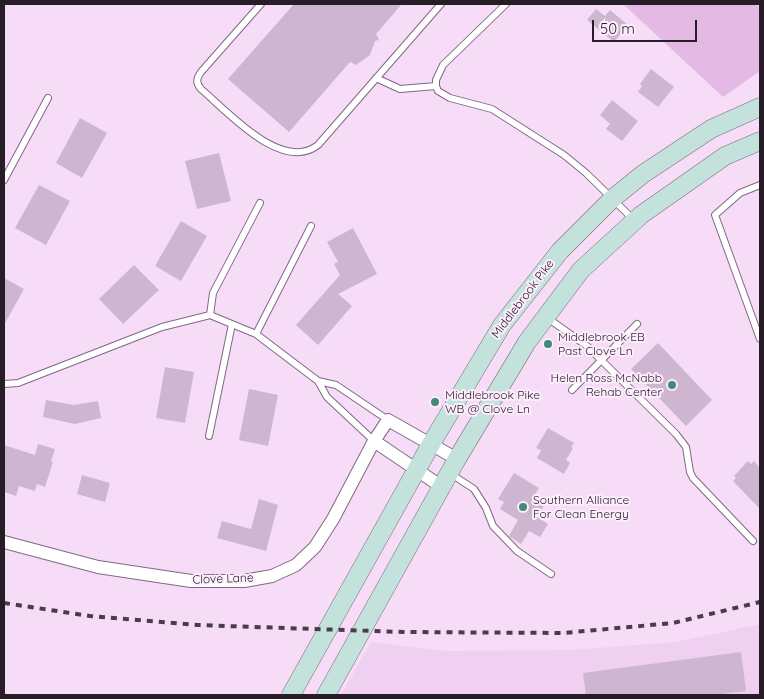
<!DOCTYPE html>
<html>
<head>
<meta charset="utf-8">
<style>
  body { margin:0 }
  #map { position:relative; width:764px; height:699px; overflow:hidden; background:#f6dcf7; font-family:Quicksand,sans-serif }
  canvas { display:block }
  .frame { position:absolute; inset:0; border:5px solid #261d26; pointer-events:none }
  .scale { position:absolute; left:592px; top:20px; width:105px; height:22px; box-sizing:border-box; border:2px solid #261d26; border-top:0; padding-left:6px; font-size:15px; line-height:18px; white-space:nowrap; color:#261d26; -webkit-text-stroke:4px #fdedfd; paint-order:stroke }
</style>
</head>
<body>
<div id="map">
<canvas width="764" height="699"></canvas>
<div class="frame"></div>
<div class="scale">50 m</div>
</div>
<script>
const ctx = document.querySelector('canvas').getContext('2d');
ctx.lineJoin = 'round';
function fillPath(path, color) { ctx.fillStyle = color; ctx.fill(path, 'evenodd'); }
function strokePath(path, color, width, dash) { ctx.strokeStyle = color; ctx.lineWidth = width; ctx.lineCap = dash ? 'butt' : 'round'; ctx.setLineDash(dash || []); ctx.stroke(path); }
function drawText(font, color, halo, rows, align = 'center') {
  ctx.font = font + ' Quicksand,sans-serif'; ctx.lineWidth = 4; ctx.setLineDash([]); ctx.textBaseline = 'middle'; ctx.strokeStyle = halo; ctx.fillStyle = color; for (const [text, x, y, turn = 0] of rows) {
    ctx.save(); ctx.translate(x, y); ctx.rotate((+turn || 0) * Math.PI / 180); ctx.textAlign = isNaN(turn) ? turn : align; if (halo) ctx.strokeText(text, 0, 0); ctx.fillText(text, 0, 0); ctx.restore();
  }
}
fillPath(new Path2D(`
  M760,624V695H341L371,642L447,651L570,650L676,642Z`), '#f0d0f1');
fillPath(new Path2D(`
  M623,4H756L760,8V71L723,97Z`), '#e4bae5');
fillPath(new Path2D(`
  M294,4H402L376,34L379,40L375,41L370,55L356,65L350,62L289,132L228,79Z
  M596,9L605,16L610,10L628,25L614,42L587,20Z
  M651,69L674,87L658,107L638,92L642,86L640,84Z
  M612,100L638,121L622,141L606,129L610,124L600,115Z
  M80,118L107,133L82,178L56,163Z
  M219,153L231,201L197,209L185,161Z
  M39,185L70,201L46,245L15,228Z
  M181,221L207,236L181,281L155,266Z
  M353,228L377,274L338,294L352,306L318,345L296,325L340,275L334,264L338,262L327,242Z
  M134,265L159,290L123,324L99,299Z
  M4,278L24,289L4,325Z
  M658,343L712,400L686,426L631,369Z
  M165,367L194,372L185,423L156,418Z
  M249,389L278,395L268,446L239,440Z
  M46,400L74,405L98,401L101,418L75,424L43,417Z
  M548,428L574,443L571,447L573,448L566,460L570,463L564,474L537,458L541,450L536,448Z
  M38,444L55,449L51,461L53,462L45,487L37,484L35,491L19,486L16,496L4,492V445L35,455Z
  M748,461L751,464L754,461L760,468V509L733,481L736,478L734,476Z
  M514,473L539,488L533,497L545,504L537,517L548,524L540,537L529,531L521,544L509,536L518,520L500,509L504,502L498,499Z
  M82,475L110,483L105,502L77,494Z
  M259,499L278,505L266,551L217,538L222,521L251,529Z
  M741,652L746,691L714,695H586L583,673Z`), '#cfb6d0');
const service = new Path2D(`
  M261,4L201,72C196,79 196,83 201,89C228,112 282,173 318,145L441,4
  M506,4L443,65L436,80V86L438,91L450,98L492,109L564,155L586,173L634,220
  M376,78L400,89L436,86
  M4,180L48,98
  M760,185L740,193L715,215L760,339
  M210,315L256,334L318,381L327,397L374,441
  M546,317L587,346L676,434L686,447L690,472L693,478L753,541
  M256,334L311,226
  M318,381L336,385L388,420
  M4,384L18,383L162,327L210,315L213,293L260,203
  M572,390L637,324
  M209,436L232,324
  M451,474L474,489L486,508L493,526L517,551L551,574`);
const minor = new Path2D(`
  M374,441L442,487
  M4,542L98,567L191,581H244L272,576L296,565L315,547L333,519L374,441L388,420L457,459`);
const secondary = new Path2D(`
  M291,695L431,444L502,325L560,251L612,199L643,174L711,129L760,107
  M326,695L457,459L527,342L581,270L641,215L725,156L760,141`);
strokePath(service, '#806980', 8);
strokePath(minor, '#806980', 14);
strokePath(secondary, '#806980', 19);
strokePath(service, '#fff', 6);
strokePath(minor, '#fff', 12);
strokePath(secondary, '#c4e2dc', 18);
strokePath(new Path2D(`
  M4,603L90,616L197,625L403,632L563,633L673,623L760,602`), '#493d49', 4, [6, 6]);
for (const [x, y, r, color] of [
  [548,344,5,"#458879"],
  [672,385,5,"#458879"],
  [435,402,5,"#458879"],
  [523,507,5,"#458879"]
]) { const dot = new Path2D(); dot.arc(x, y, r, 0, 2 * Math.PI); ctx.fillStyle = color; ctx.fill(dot); strokePath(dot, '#fdedfd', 2); }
drawText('12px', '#261d26', '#fdedfd', [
  ["Middlebrook Pike",523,299,-53],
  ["Clove Lane",223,579,-2]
]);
drawText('12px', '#261d26', '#fdedfd', [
  ["Middlebrook EB",558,337],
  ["Past Clove Ln",558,351],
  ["Helen Ross McNabb",662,378,"right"],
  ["Rehab Center",662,392,"right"],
  ["Middlebrook Pike",445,395],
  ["WB @ Clove Ln",445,409],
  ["Southern Alliance",533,500],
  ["For Clean Energy",533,514]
], 'left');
</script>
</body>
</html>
